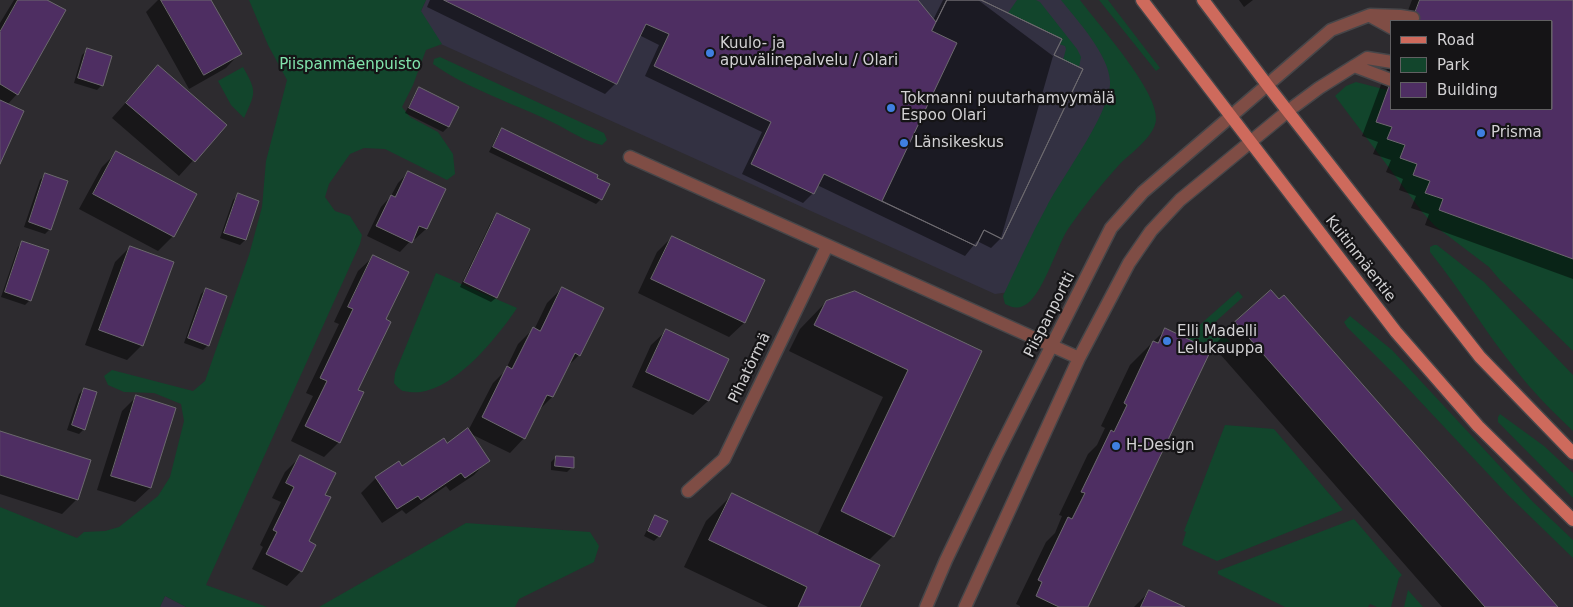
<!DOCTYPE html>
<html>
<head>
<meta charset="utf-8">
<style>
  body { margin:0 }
  #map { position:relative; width:1573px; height:607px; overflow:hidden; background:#2d2b2f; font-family:"DejaVu Sans",sans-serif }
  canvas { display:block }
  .legend { position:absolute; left:1390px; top:20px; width:162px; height:90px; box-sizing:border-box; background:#151416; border:1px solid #616062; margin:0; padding:6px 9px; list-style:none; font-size:15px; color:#d2d1d3 }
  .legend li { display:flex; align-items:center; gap:10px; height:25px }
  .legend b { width:25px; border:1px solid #616062 }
</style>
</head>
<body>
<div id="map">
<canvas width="1573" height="607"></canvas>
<ul class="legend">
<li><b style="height:6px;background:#ce6a5c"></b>Road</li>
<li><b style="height:14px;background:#12452c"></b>Park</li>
<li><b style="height:14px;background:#4e2e62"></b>Building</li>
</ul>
</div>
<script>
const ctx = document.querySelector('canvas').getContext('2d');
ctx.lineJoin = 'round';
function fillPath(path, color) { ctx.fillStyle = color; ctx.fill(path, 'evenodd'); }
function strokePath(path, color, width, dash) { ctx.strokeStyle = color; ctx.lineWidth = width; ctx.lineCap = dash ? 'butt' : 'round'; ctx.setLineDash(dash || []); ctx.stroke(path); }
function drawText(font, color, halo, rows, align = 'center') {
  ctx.font = font + ' "DejaVu Sans",sans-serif'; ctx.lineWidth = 4.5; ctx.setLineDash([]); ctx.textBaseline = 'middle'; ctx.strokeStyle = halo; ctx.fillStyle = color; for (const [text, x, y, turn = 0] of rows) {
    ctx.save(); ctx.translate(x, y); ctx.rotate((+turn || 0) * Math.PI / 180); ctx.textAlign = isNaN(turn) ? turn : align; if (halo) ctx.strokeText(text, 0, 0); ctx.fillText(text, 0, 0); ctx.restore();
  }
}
fillPath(new Path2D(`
  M426,0H1073L1118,84L1016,291L995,294L412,31Z
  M165,596L186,607H160Z`), '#333142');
fillPath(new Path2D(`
  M249,0H426L421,11L442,44L426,50L413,85L402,107L410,117L438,132L453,154L455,174L447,180L385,149L364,148L350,154L329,184L325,197L335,211L350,216L362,235L360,244L206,585L267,607H186L165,596L160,607H0V507L77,538L84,532L105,531L119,527L158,496L170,477L184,421L181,404L154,393L124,392L108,385L104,376L112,370L193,391L205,381L249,255L262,207L266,161L287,80L268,45Z
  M1017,0H1036L1040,2L1077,49L1081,57L1079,67L1063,60L1066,49L1065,46L1059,44L1062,39L1008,13Z
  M1061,0H1080C1098,24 1159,92 1156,120C1154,138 1129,154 1118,166C1100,186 1083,207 1068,229C1056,247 1042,299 1023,306C1016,309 1011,307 1005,304L1003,296C1017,266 1031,235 1047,206C1062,177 1112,111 1110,81C1109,55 1077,20 1061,0Z
  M1099,0H1108L1160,68L1156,71Z
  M440,57L604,133L607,140L602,145C584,141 570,131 554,123C513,103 470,90 433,64L434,59Z
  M243,67C257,92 256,92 244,118L231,105L218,81Z
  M1356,82L1387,90L1376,122L1392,127L1388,139L1405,145L1400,157L1417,164L1413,175L1430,181L1425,193L1443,199L1439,210L1573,259V351L1500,280L1489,267L1435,226L1423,213L1335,96L1346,86Z
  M1434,245H1437L1484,282L1573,375V431C1553,412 1533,392 1516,370C1485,332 1461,290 1430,252V247Z
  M436,273L517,308C497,338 450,397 410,392C409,392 403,391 403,391C400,390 396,385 394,383L395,373Z
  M1238,291L1243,297L1213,324L1233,345L1230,352L1207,341L1204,347L1185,338Z
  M1350,316L1392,350L1533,502L1573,540V558L1507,494L1401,381L1347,327L1344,322Z
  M1500,414L1544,446L1573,473V498L1498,422V417Z
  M1225,425L1274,429L1343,510L1217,561L1182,545L1186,532L1184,531Z
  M1354,519L1402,575L1399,578L1391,607H1377L1370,604L1368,607H1285L1218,574V571Z
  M466,523L590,532L599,546L594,562L519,599L515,607H319Z
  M1408,590L1423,607H1404Z`), '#12452c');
fillPath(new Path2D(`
  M14,0H45L17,94L7,105L0,161V23Z
  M158,0H210L240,53L226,68L189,89L146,12Z
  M430,0H916L933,20L943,0H978L1053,56L1001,238L991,248L977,241L965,256L817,185L813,193L803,203L742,174L762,132L645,76L659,45L639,35L616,83L605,94L427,7Z
  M1239,0H1253L1244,7Z
  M1412,0H1573V279L1425,225L1429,214L1411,208L1416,196L1399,190L1403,179L1386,172L1391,160L1373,154L1378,142L1362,136L1392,55V109H1552V21H1404Z
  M87,50L102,85L97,90L74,83L82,55Z
  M158,67L225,125L179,176L112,118Z
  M420,89L458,108L448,127L443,132L405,113L415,94Z
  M503,129L601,199L596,204L489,152L498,134Z
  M116,153L195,194L173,236L158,251L79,209L102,167Z
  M408,173L444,190L426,229L415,239L413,238L400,252L367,236L381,207L391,196L398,183Z
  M45,175L50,229L45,234L24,227L40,180Z
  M238,195L245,240L240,245L220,238L233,200Z
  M497,215L496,298L491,302L460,287L492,220Z
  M672,237L764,281L744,323L729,337L638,293L657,252Z
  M23,242L30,300L25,305L1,297L18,247Z
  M130,247L142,345L127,360L85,345L115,262Z
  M373,257L384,320L339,442L324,457L291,441L313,396L306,393L339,324L334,322L358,271Z
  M562,288L579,355L565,369L552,397L539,410L524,438L510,453L469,433L488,460L474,475L450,491L446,486L406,514L402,510L382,523L361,493L376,478L402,468L468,431L493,383L505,371L518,344L533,329L534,330L547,303Z
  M206,289L208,345L203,350L184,343L201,294Z
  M826,302L981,351L893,536L868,561L859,607H768L684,567L706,521L732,495L817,536L883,397L789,351L800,329Z
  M1236,323L1556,607H1442L1213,346Z
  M1165,330L1087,607H1020V606L1016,604L1046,542L1055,533L1062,516L1059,515L1088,454L1097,445L1105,428L1101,426L1130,365Z
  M666,331L708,401L693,415L632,387L651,345Z
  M84,389V429L79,434L67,430L79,394Z
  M137,396L150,488L135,502L97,490L122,411Z
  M0,432L89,461L76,500L62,514L0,494Z
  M300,457L324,496L308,542L301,571L287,586L252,569L263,547L260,545L281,502L272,498L285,472Z
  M556,457L572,467L567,472L551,470V462Z
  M656,517L666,522L659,536L654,541L644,536L651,522Z
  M1150,591L1182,607H1134Z`), '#0007');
const building = new Path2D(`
  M18,0H47L66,10L18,95L0,84V32Z
  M161,0H211L242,54L204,75Z
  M444,0H918L936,22L947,0H981L1062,39L1054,55L1083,69L1002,239L984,230L976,246L824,174L814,194L751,164L771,122L654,66L669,34L646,24L617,84Z
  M947,0H981L1062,39L1054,55L1083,69L1002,239L984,230L976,246L882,201L957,43L932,31Z
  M1420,0H1573V259L1439,210L1443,199L1425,193L1430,181L1413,175L1417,164L1400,158L1405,145L1387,139L1392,127L1376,122L1392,78V109H1552V21H1412Z
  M87,48L112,56L103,86L78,78Z
  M158,65L227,125L195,162L126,103Z
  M419,87L459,107L449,127L409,108Z
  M0,100L24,111L0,164Z
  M502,128L598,175L597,178L610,184L602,200L493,147Z
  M116,151L197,194L174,237L93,194Z
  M408,171L446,189L427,229L419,226L412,243L376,226L391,195L395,197Z
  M45,173L68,181L51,230L29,222Z
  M238,193L259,201L246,240L224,233Z
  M497,213L530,229L497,298L464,282Z
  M672,236L765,280L745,323L651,279Z
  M22,241L49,250L31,301L5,292Z
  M130,246L174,262L143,346L99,330Z
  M373,255L409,272L386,319L391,322L358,390L364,392L340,443L305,426L327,381L320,378L353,309L348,307Z
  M562,287L604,308L580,356L575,353L553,397L547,395L525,439L482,417L507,366L512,369L533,327L540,331Z
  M206,288L227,296L209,346L188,338Z
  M1271,290L1279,299L1284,295L1558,607H1485L1235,322Z
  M855,291L982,351L894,537L841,511L908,370L814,325L826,301Z
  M1165,328L1211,350L1088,607H1059L1036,596L1042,582L1038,580L1068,517L1072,519L1085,493L1081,492L1111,430L1114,432L1127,405L1124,403L1153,341L1158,343Z
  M666,329L729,359L709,401L646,372Z
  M84,388L97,392L85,430L72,425Z
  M136,395L176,408L151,488L111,476Z
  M468,428L490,461L465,478L461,473L421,500L418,496L397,509L375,477L399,461L402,466L444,438L447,443Z
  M0,431L91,460L78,500L0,475Z
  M300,455L336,473L325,495L331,497L309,541L316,545L302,572L266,554L277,532L273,530L294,487L286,483Z
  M556,456L574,457V468L555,466Z
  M732,493L880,565L860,607H798L807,587L709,540Z
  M655,515L668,521L660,537L648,531Z
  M1149,590L1185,607H1141Z`);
fillPath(building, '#4e2e62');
strokePath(building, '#6c696e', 1);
const minor = new Path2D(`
  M1372,17L1392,28
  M1354,66L1391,80
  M630,157L1079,358
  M688,491L724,459L827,246
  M926,607L946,560L997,454L1111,228L1143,192L1331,30L1370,15L1400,16L1413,18
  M965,607L1079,358L1129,263L1151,231L1180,200L1288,111L1319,88L1367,58L1392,62`);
const major = new Path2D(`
  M1142,0L1396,332L1478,426L1573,520
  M1203,0L1268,86L1480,357L1573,453`);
strokePath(minor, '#474649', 15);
strokePath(major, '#474649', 15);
strokePath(minor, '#7f4d45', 12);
strokePath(major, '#ce6a5c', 12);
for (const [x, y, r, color] of [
  [710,53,5,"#3f7fe0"],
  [891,108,5,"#3f7fe0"],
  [1481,133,5,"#3f7fe0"],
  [904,143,5,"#3f7fe0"],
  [1167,341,5,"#3f7fe0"],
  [1116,446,5,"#3f7fe0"]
]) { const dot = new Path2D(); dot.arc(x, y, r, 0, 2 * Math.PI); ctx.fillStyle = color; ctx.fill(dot); strokePath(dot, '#151416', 2); }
drawText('15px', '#d2d1d3', '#151416', [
  ["Kuulo- ja",720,44],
  ["apuvälinepalvelu / Olari",720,61],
  ["Tokmanni puutarhamyymälä",901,99],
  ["Espoo Olari",901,116],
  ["Prisma",1491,133],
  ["Länsikeskus",914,143],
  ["Elli Madelli",1177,332],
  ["Lelukauppa",1177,349],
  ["H-Design",1126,446]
], 'left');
drawText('15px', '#81e4ac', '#151416', [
  ["Piispanmäenpuisto",350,65]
]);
drawText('15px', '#d2d1d3', '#151416', [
  ["Kuitinmäentie",1360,259,52],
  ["Piispanportti",1050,315,-63],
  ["Pihatörmä",750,368,-64]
]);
</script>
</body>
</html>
